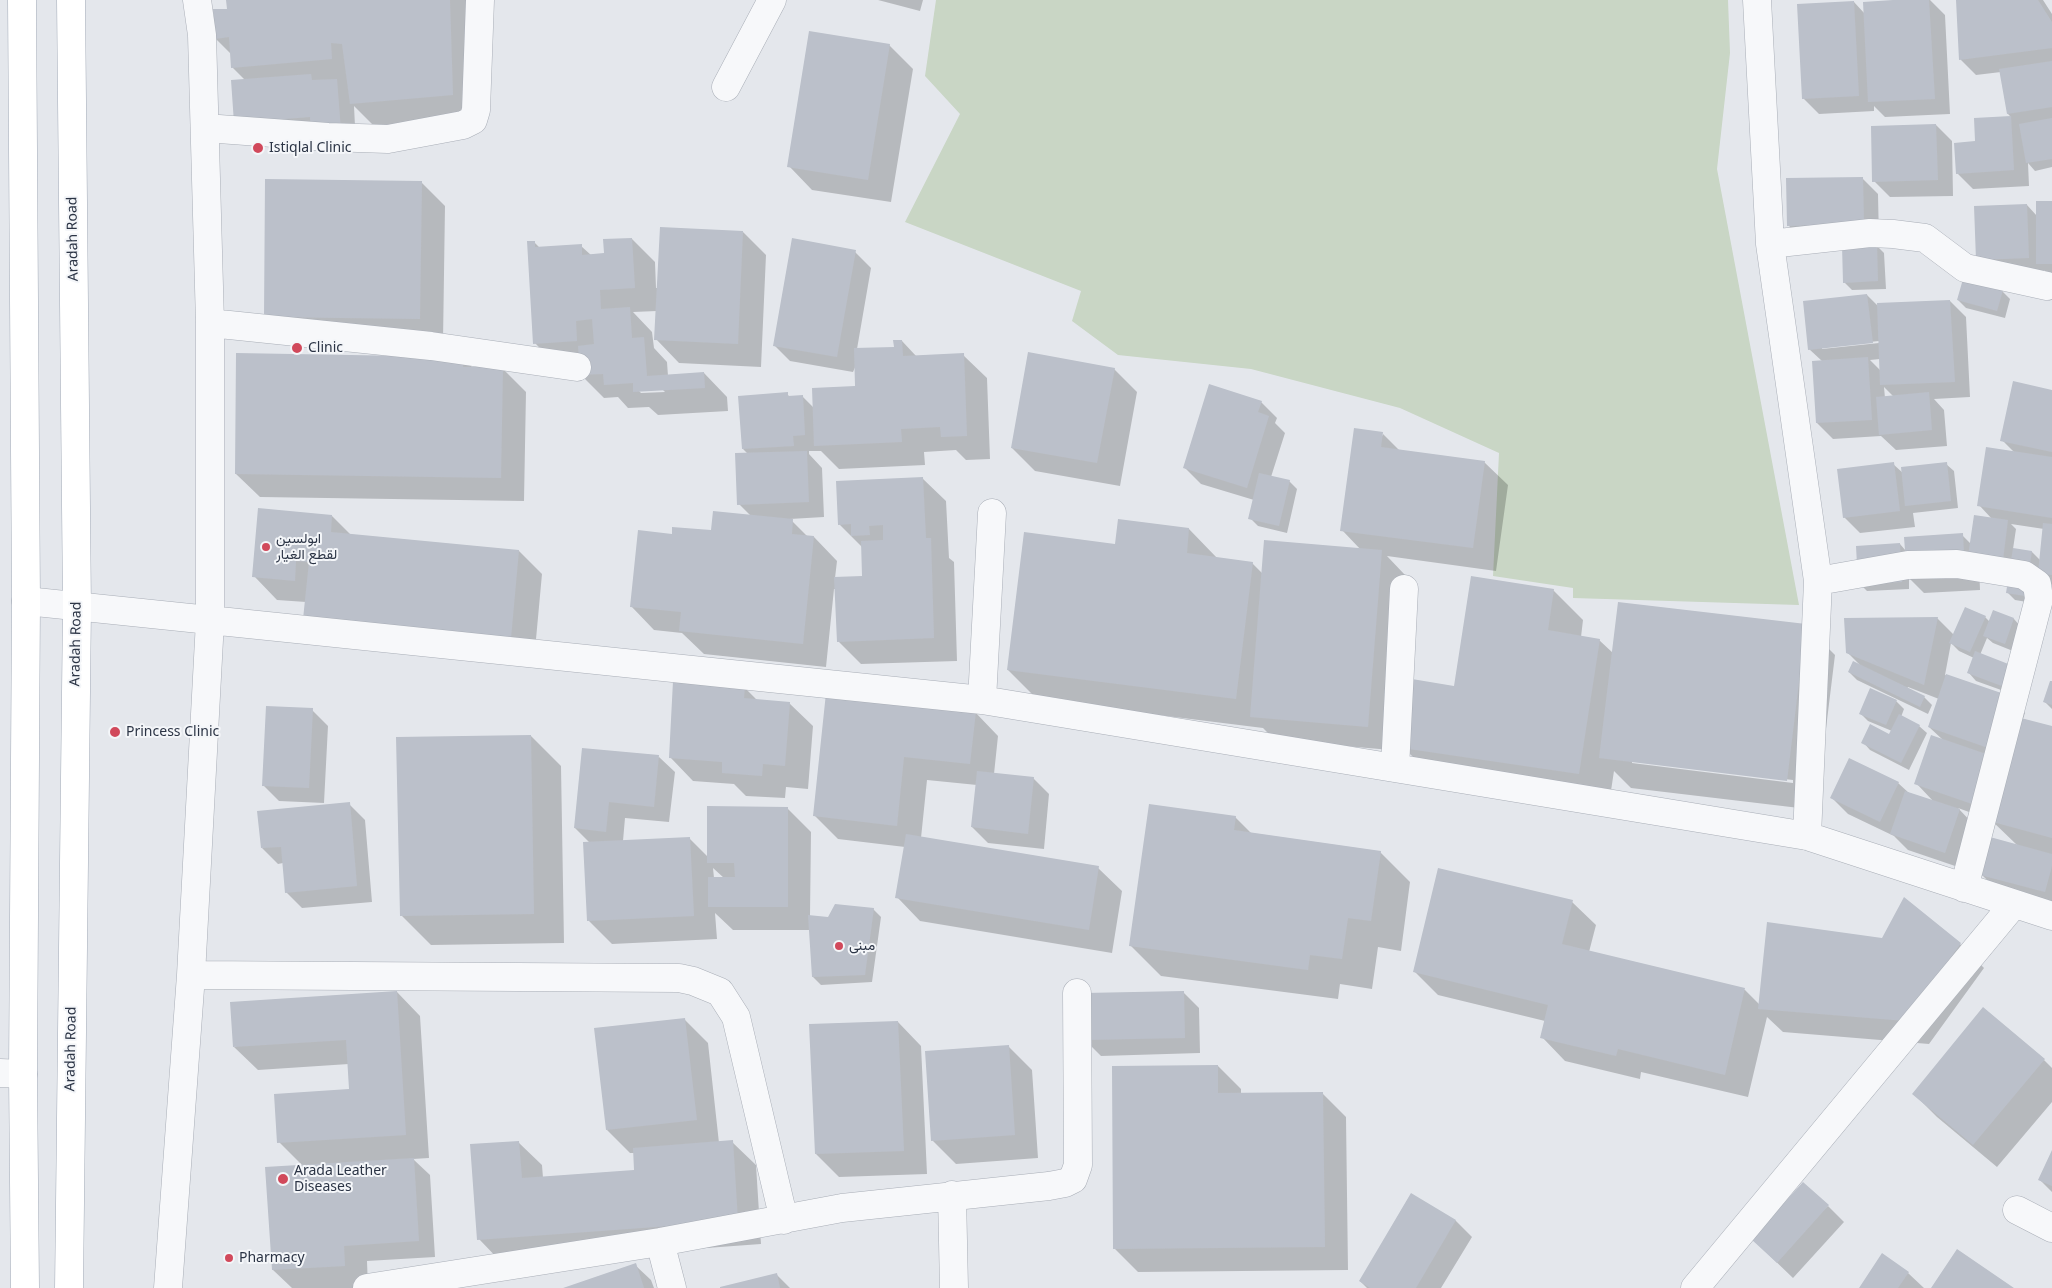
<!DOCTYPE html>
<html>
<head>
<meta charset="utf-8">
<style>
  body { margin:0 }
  canvas { display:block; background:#e4e7ec }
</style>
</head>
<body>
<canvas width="2052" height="1288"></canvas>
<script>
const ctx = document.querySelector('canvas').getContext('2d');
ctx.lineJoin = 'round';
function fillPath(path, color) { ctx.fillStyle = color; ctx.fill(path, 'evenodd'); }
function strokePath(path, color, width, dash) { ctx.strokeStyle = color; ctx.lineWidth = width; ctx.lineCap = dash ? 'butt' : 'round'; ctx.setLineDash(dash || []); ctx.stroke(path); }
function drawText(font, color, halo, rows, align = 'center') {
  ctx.font = font + ' "Noto Sans",Vazirmatn,sans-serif'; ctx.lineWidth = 4; ctx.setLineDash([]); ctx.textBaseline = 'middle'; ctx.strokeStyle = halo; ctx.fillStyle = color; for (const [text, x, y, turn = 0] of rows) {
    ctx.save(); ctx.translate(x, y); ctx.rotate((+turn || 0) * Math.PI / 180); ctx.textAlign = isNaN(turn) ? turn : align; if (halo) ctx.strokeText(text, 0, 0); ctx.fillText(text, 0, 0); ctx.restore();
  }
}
fillPath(new Path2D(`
  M936,0H1728L1730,53L1717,169L1799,605L1573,598V588L1493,576L1499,453L1400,408L1251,369L1118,355L1072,321L1081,291L905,222L960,114L925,76Z`), '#c9d6c5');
fillPath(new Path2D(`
  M227,0H471L483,125L381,133L354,106L356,146L251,139L245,80L232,67L231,54L216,39L228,10Z
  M878,0H923L920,11Z
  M1913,0H1930L1945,15L1950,114L1885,117L1874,106V111L1819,114L1803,98L1854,2L1865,14Z
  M1957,0H2043L2052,14V167L2035,171L2028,163L2029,186L1973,189L1957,173L1976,142L1975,119L2011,117L2008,114L2001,72L1976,75L1960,59Z
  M889,45L913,69L891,202L812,190L789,166Z
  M1936,125L1952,141L1953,196L1890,197L1874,181Z
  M1862,178L1878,194L1879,240L1804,241L1788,225Z
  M421,182L445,206L443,342L265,316Z
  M2052,202V279L2044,270V274L1977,259L2027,205L2037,216Z
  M743,232L766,255L761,367L679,363L656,339L657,311L633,312L652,332L654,348L667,362L668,376L704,373L727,397L728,411L658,415L649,407L628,408L618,397L604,398L581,375L558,367L535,343L534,242L540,248L581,246L591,255H605L632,239L655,262L656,288H658ZM662,389L665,392L641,393L639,391Z
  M1876,245L1884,253L1886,289L1852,290L1844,282Z
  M855,252L871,268L857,349L895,348L902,341L917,357L963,355L987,378L990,459L966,460L956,450L924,452L925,465L839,469L821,451H809V454L822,468L824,517L790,519L808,537H814L837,561L835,578L864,577L863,548L839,524L922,478L946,501L949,558L954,562L957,661L861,664L838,641L836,589H834L826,667L704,654L682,633L654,630L631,606L673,535L712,532L751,516L739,504L748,454L743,449L787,394L790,397L802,396L814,408L856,387V365L853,372L790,361L774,345Z
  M2002,291L2010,299L2005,318L1966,308L1958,300Z
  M1867,295L1878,306L1950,301L1966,317L1970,397L1934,399L1944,410L1947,446L1896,450L1881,436L1833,439L1817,423L1822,361L1809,349ZM1879,341V343L1822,349V347ZM1880,359L1881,371L1870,360ZM1884,387L1894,397L1885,398Z
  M463,358L473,368H502L526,392L524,501L260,497L236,474Z
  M1114,369L1137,392L1120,486L1035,471L1012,448Z
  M2052,391V585L2038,571L2033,603L2015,600L2007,592L2011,568L1979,563L1980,590L1924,593L1909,578V589L1867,591L1859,583L1900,544L1906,551L1962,535L1971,544L1992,519L1979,505L2014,452L2002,440ZM2011,524L2044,529L2040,560L2032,552L2013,549L2016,529Z
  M1261,402L1277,418L1275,423L1285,433L1271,477L1289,481L1297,489L1287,533L1258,526L1250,518L1254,500L1201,484L1185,468Z
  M1383,434L1400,451L1484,462L1508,485L1496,571L1387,556L1405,575L1391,750L1275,740L1263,728L1038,700L1008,670L1116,546L1189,529L1218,559L1252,563L1263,574L1361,550L1342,530Z
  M1893,464L1903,473L1946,464L1954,471L1958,508L1913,513L1915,527L1860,533L1844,517Z
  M332,516L351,535L519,551L542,574L534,661L306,602L277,600L254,576Z
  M1553,590L1583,620L1581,637L1599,640L1613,653L1805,625L1835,655L1816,810L1631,788L1614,771L1609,804L1433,777L1403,747L1455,687ZM1632,761L1793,780V783L1632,763Z
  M1994,612L2014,619L2021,627L2013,651L1993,643L1987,638L1980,655L2015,695L1976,681L1969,673L1974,658L1959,651L1951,643L1945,675L2009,697L2025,713L2023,719L2052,727V905L1997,890L1981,874L2018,846L1991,820L1958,808L1975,826L1961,868L1908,850L1894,836L1848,814L1832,798L1898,783L1909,793L1933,801L1916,783L1943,740L1929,727L1939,699L1908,687L1907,689L1924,697L1932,705L1928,714L1857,680L1849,672L1861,666L1847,652L1937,618L1954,635L1985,617L1990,622Z
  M2052,683V709L2045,702Z
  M744,687L758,701L789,703L813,726L808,789L786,787L785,798L746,796L734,784L693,781L670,757Z
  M828,694L975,712L998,736L994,774L1033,778L1049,794L1044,849L988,843L972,827L977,785L927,780L921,838L1098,868L1122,891L1112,953L920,921L897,897L905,847L838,839L815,816Z
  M1896,701L1904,709L1901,717L1919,726L1927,733L1909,770L1870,750L1863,742L1890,735L1892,731L1868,721L1860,713Z
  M312,710L328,726L324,803L279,801L263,785Z
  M531,736L561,766L564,943L431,945L401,915Z
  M659,757L675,772L669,822L625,818L623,841L689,838L708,857L787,808L811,832L810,916L829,918L873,909L881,917L872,982L821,985L813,977L810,930H733L715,913L717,939L612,944L589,921L590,843L575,828ZM713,868L724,878H714Z
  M349,804L365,820L372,902L302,908L286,892L283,863L278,864L262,848Z
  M1235,817L1252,834L1380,852L1410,882L1401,951L1378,947L1372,989L1340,984L1338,999L1161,976L1131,946Z
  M1905,899L1960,944L1984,968L1929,1044L1783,1032L1767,1017L1748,1097L1641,1072L1640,1079L1565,1061L1542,1037L1545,1021L1438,995L1414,971L1572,902L1596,925L1589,952L1745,990L1760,1005L1883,939Z
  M397,992L420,1016L429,1158L413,1159L430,1175L435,1257L367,1261L368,1288H292L273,1270L303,1166L279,1142L350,1090L349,1064L258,1070L234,1047Z
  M1183,992L1199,1008L1200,1053L1101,1056L1085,1040Z
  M685,1020L708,1043L719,1143L732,1142L756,1165L761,1244L502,1263L479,1239L518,1142L542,1165L543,1178L635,1171V1153H630L607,1130Z
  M898,1022L921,1046L927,1174L839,1177L816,1154Z
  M1008,1046L1032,1070L1038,1158L956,1164L932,1140Z
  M2044,1060L2052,1068V1102L1997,1167L1937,1117L1914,1094Z
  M1218,1066L1241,1089V1094H1323L1346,1117L1348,1270L1138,1272L1115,1249Z
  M2052,1153V1192L2040,1180Z
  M1411,1194L1456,1221L1472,1237L1441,1288H1367L1360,1281Z
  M1828,1206L1844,1222L1793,1278L1769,1255Z
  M635,1265L651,1280L654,1288H566Z
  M1908,1273L1924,1288H1860Z
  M777,1275L790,1288H722Z`), '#0003');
fillPath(new Path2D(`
  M226,0H450L453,95L350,104L342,44L331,43L332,59L231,68L229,37L215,39L213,9H227Z
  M1893,0H1929L1935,99L1868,102L1863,2Z
  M1956,0H2038L2052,22V48L1959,60Z
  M1854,1L1859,96L1802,99L1797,4Z
  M809,31L890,44L868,180L787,167Z
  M2052,61V107L2007,114L1999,69Z
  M311,74L312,80L337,79L341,131L311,133L310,117L234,123L231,80Z
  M2011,116L2014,170L1956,174L1954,143L1975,141L1974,118Z
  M2052,118V159L2026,163L2019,124Z
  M1936,124L1938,180L1872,182L1871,126Z
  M1863,177L1864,224L1787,226L1786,178Z
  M265,179L422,181L420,319L264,317Z
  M2036,201H2052V264H2036Z
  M2027,204L2029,258L1976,260L1974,206Z
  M660,227L743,231L738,344L654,340Z
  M632,238L635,288L600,290L601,309L630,307L632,338L644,337L647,376L704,372L705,388L633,392V383L604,385L603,374L580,375L578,346L594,344L592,319L576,321L577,341L533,344L527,241H535V247L582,244V255L604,253L603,239Z
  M792,238L856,250L837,357L773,346Z
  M1877,244L1878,281L1843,283L1842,245Z
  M1963,279L2003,290L1997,311L1957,300Z
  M1867,294L1873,343L1808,350L1803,301Z
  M1950,300L1955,382L1880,385L1877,303Z
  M893,340H902L903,356L964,353L967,436L941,437L940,427L901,429L902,442L814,446L812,388L855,386L854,348L894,347Z
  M1028,352L1115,368L1097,463L1011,448Z
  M236,353L464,357L463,367H503L501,478L235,474Z
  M1868,357L1872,420L1816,423L1812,361Z
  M2013,381L2052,390V452L2000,441Z
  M1209,384L1262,401L1258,412L1269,416L1247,488L1183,468Z
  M788,392V396L803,395L805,435L793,436L794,446L742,449L738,396Z
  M1929,392L1932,430L1879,435L1876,397Z
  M1354,428L1383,432L1381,447L1485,461L1473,548L1340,531Z
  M1986,447L2052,457V518L1977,506Z
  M807,451L809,502L737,505L735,453Z
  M1894,462L1900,511L1843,518L1837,469Z
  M1947,462L1951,501L1905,506L1901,467Z
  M1259,473L1290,480L1279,526L1248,519Z
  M923,477L926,538H931L934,638L837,642L834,577L862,576L861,541L883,540V525L869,526L870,535L851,536V524L838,525L836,481Z
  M258,508L332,515L331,532L519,550L511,638L303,619L309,562L296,561L295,581L252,577Z
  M713,511L793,519L792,534L814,536L803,644L679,631L681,612L630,607L638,530L672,534V527L711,530Z
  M1974,515L2008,520L2003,560L1968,556Z
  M1118,519L1189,528L1187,553L1253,562L1236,699L1007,670L1024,532L1115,544Z
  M2043,523L2052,524V575L2038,573Z
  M1963,533L1965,575L1907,578L1904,537Z
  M1264,540L1382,550L1368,727L1250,717Z
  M1900,543L1902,582L1858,584L1856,546Z
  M2013,548L2032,551L2025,596L2006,593Z
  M1471,576L1554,589L1548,630L1600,639L1579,774L1402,748L1412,679L1454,686Z
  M1618,602L1806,624L1787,781L1599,758Z
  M1965,607L1986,616L1970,652L1949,643Z
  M1993,610L2014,618L2005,644L1983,636Z
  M1938,617L1924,685L1846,653L1844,618Z
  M1975,651L2016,667L2007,688L1967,673Z
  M1853,661L1925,696L1920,707L1848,672Z
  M1946,674L2010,696L1991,749L1928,727Z
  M673,681L745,686L744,698L790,702L785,766L763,764L762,776L722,773V762L669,758Z
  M2050,681H2052V705L2043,702Z
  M1870,688L1897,700L1886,725L1859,714Z
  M826,693L976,711L970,764L904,757L897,826L813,816Z
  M266,706L313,708L309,788L262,786Z
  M1899,714L1920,725L1901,763L1861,743L1870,724L1889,734Z
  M2021,718L2052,726V838L1993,822Z
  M531,735L534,914L400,916L396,737Z
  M1931,735L1992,756L1975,805L1914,784Z
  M582,748L659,755L654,807L609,802L606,832L574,828Z
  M1849,758L1899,782L1880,822L1830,798Z
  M977,771L1034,777L1028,834L971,827Z
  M1905,791L1960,809L1945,853L1890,834Z
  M350,802L357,886L285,893L281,847L261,848L257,811Z
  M1149,804L1236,816L1234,830L1381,851L1371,921L1348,918L1342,959L1310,955L1308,970L1129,946Z
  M707,806L788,807V907H708V877H735L734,863H707Z
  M906,834L1099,866L1089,930L895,898Z
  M690,837L694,916L587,921L583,842Z
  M1990,837L2052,854V866L2045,892L1980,875Z
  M1438,868L1573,900L1562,944L1745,988L1725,1075L1618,1049L1616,1056L1540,1038L1548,1005L1413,972Z
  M1904,897L1961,943L1906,1021L1758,1009L1767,922L1882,938Z
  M835,904L874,908L865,975L812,977L808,915L828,917Z
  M397,991L406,1135L277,1143L274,1094L349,1089L346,1040L233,1047L230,1002Z
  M1184,991L1185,1038L1084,1040V993Z
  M1983,1007L2045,1059L1973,1145L1912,1094Z
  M685,1018L697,1120L606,1130L594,1028Z
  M898,1021L904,1151L815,1154L809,1024Z
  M1009,1045L1015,1135L931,1141L925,1051Z
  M1218,1065V1093L1323,1092L1325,1247L1113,1249L1112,1066Z
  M733,1140L738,1221L477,1240L470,1144L519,1141L522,1178L634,1170L633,1148Z
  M2052,1150V1186L2038,1180Z
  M414,1158L419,1241L344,1246L345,1266L272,1270L265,1167Z
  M1803,1182L1829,1205L1777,1263L1751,1239Z
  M1411,1193L1456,1220L1416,1288H1370L1359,1281Z
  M1957,1249L2014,1288H1931Z
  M1882,1253L1909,1272L1898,1288H1859Z
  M636,1263L644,1288H563Z
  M777,1273L780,1288H720V1287Z`), '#bbc0ca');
const street = new Path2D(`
  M1757,0L1770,244L1818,581L1807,836
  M726,87L772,0
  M205,128L328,137L388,139L463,125L473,120L476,110L480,0
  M1770,244L1870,233L1893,234L1925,238L1965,268L2047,286
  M210,323L431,346L577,367
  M1818,581L1908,565L1957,564L2024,575L2037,584L2039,599L1964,888
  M26,601L982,700L1807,836L2052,916
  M982,700L992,513
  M1395,768L1404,589
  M191,975L679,978L693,981L720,992L736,1017L784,1220
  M0,1073L23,1074
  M952,1195L954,1288
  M2017,1210L2052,1228
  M660,1242L672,1288
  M168,1288L191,975L210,621V323L202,35L197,0
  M367,1288L660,1242L842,1208L1049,1186L1065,1183L1073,1179L1078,1165L1077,993
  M1695,1288L2013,905`);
const primary = new Path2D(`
  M22,0L26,601L23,1074L25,1288
  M69,1288L77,607L71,0`);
strokePath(street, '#a9aeb7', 29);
strokePath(primary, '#a3abb8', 29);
strokePath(street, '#f7f8fa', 28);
strokePath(primary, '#fff', 28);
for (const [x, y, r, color] of [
  [258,148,6,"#d1495b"],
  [297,348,6,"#d1495b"],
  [266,547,5,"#d1495b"],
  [115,732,6,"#d1495b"],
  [839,946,5,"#d1495b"],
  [283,1179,6,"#d1495b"],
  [229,1258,5,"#d1495b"]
]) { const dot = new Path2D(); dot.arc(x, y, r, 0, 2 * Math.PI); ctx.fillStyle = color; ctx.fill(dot); strokePath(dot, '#f4f6f9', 2); }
drawText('14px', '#2b3445', '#f4f6f9', [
  ["Istiqlal Clinic",269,148],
  ["Clinic",308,348],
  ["ابولسين",276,539],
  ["لقطع الغيار",276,555],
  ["Princess Clinic",126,732],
  ["مبنى",849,946],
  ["Arada Leather",294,1171],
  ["Diseases",294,1187],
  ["Pharmacy",239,1258]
], 'left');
drawText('14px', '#2b3445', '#f4f6f9', [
  ["Aradah Road",73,239,-91],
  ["Aradah Road",76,644,-89],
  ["Aradah Road",71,1049,-89]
]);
</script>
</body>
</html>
